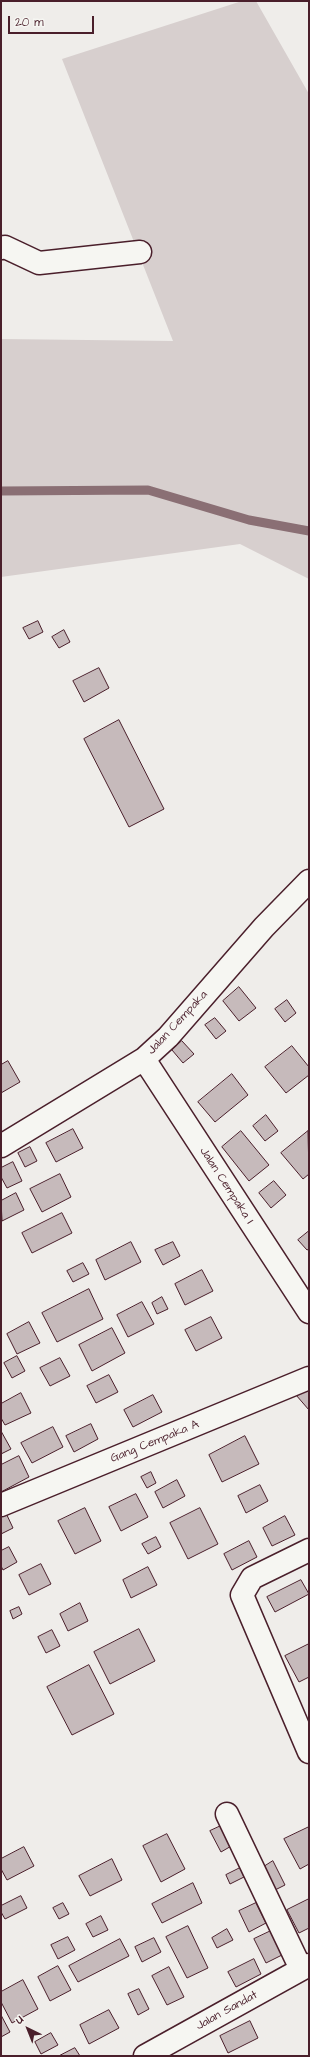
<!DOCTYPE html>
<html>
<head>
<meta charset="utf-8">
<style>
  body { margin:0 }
  #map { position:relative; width:310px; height:2057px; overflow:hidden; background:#efedea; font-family:"Architects Daughter",sans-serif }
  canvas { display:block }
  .frame { position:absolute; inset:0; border:2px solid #4a1f2b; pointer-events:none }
  .north { position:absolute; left:8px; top:2009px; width:40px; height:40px; -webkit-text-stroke:3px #f6f6f2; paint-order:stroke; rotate:317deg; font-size:11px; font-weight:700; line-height:16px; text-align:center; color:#4a1f2b }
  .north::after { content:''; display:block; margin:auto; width:14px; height:18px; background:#4a1f2b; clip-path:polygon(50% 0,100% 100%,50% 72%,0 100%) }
  .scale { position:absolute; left:8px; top:16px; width:86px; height:18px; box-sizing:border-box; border:2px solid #4a1f2b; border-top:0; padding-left:5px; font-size:12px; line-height:14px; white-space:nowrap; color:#4a1f2b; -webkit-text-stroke:3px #f6f6f2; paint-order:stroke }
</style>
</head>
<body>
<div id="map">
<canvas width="310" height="2057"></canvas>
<div class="frame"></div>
<div class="north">U</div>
<div class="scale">20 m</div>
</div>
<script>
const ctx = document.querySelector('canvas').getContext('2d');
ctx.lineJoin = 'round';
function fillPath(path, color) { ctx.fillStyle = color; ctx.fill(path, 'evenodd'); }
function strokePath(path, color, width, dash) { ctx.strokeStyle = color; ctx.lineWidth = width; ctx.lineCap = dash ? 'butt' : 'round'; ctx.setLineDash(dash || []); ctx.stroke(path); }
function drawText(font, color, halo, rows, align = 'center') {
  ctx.font = font + ' "Architects Daughter",sans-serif'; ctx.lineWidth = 3; ctx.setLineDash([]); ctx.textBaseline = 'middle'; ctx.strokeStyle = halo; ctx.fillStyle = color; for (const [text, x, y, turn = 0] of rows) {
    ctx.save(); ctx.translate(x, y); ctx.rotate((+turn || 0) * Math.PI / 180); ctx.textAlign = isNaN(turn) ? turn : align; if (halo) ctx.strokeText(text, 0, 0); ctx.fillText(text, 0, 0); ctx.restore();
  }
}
fillPath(new Path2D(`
  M242,1H256L309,94V579L240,544L1,577V339L173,341L62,59Z`), '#d7cfce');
strokePath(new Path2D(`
  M1,491L148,490L249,520L309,531`), '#8a6f74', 9);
const building = new Path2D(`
  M38,621L43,632L29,639L23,628Z
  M64,630L70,642L59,648L52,637Z
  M99,668L109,688L84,702L73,681Z
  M119,720L164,809L129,827L84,739Z
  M239,987L256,1008L239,1021L223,1001Z
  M287,1000L296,1013L285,1022L275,1009Z
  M215,1018L226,1031L216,1039L205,1025Z
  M182,1041L194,1054L183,1063L172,1050Z
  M292,1046L309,1067V1075L286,1093L265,1067Z
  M8,1061L20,1082L1,1093V1065Z
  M232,1074L248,1095L215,1122L198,1102Z
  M266,1115L278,1131L265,1141L253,1126Z
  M73,1129L83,1148L56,1162L46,1143Z
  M241,1131L269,1165L249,1181L222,1147Z
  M308,1131L309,1174L303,1179L281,1153Z
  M30,1147L37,1161L25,1167L18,1153Z
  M13,1162L22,1181L7,1188L1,1177V1168Z
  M60,1174L71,1197L42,1212L30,1189Z
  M274,1181L286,1195L271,1208L259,1193Z
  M16,1193L24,1210L2,1221L1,1201Z
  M62,1213L72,1233L32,1253L22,1233Z
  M309,1231V1249L307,1250L298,1240Z
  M131,1242L141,1262L105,1280L96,1260Z
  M173,1242L180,1256L163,1265L155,1250Z
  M83,1263L89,1274L73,1282L67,1271Z
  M202,1270L213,1291L185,1305L175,1284Z
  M89,1289L103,1319L57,1342L42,1313Z
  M162,1297L168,1309L157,1314L152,1303Z
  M142,1302L154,1324L128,1337L117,1315Z
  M211,1317L222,1338L196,1351L185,1330Z
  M29,1322L40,1343L17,1354L7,1334Z
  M112,1328L125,1353L92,1371L79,1345Z
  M17,1356L25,1371L12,1378L4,1363Z
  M60,1358L70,1376L50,1386L40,1368Z
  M109,1375L118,1392L96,1403L87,1386Z
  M309,1384V1410L296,1395Z
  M21,1393L31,1413L5,1425L1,1418V1404Z
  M153,1395L162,1412L133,1427L124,1410Z
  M91,1424L98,1439L74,1452L66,1436Z
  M53,1427L63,1447L32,1463L21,1443Z
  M1,1431L11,1449L1,1454Z
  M245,1436L259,1464L222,1482L209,1455Z
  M19,1456L29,1477L1,1492V1465Z
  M151,1472L156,1483L147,1488L141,1477Z
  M177,1480L185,1496L163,1508L155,1492Z
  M260,1485L268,1501L246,1513L238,1496Z
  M136,1494L148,1517L121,1531L109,1507Z
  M85,1508L101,1541L75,1554L58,1521Z
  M200,1508L218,1544L188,1559L170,1523Z
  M5,1511L13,1528L1,1534V1513Z
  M285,1516L295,1535L272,1546L263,1528Z
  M156,1537L161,1547L148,1554L142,1544Z
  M249,1541L257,1557L232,1570L224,1554Z
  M9,1547L17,1562L3,1570L1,1566V1551Z
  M41,1564L51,1584L29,1595L19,1575Z
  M148,1567L157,1585L131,1598L123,1580Z
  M301,1580L309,1594L275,1612L267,1597Z
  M80,1603L88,1621L68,1631L60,1614Z
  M19,1607L22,1614L13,1619L10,1611Z
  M139,1629L155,1661L110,1684L94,1652Z
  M52,1630L60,1646L46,1653L38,1637Z
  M309,1644V1677L299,1682L285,1656Z
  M89,1665L114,1714L72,1735L47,1687Z
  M223,1825L233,1845L221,1852L210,1831Z
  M309,1827V1864L300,1869L284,1839Z
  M167,1834L185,1869L161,1882L143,1846Z
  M24,1847L34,1866L7,1880L1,1869V1859Z
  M112,1859L122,1880L90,1896L79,1876Z
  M273,1861L285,1885L273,1891L262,1868Z
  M240,1868L244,1877L230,1884L226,1875Z
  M193,1883L202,1903L162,1923L152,1904Z
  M21,1896L27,1908L5,1919L1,1912V1906Z
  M309,1899V1928L299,1933L287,1910Z
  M63,1903L69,1914L59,1919L53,1908Z
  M256,1903L266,1923L249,1932L239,1911Z
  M101,1916L108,1930L93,1937L86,1924Z
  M188,1926L208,1968L187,1978L166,1937Z
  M227,1929L233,1940L217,1948L212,1938Z
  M273,1930L284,1954L266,1963L254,1939Z
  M68,1937L75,1950L58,1959L51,1945Z
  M154,1938L161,1952L142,1962L135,1947Z
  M120,1939L129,1956L78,1982L69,1966Z
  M254,1959L261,1974L236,1987L228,1972Z
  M58,1966L71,1990L50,2001L38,1977Z
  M169,1967L184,1997L167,2005L152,1976Z
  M23,1980L38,2009L12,2023L1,2002V1992Z
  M139,1989L149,2009L138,2015L128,1994Z
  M109,2010L119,2028L89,2044L80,2025Z
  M1,2015L10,2032L1,2037Z
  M250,2021L258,2038L228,2053L220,2036Z
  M51,2033L58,2045L41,2054L35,2042Z
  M75,2048L80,2056H59Z`);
fillPath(building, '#c6babb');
strokePath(building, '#4a1f2b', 1);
const minor = new Path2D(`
  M1,248L5,247L39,263L140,252
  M144,1059L309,1312
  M1,1146L144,1059L168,1037L264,927L309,881
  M1,1505L309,1378
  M309,1550L252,1578L242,1595L309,1752
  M227,1814L301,1969
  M145,2056L309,1965`);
strokePath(minor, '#4a1f2b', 25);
strokePath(minor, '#f6f6f2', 22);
drawText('12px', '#4a1f2b', '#f6f6f2', [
  ["Jalan Cempaka",178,1023,-47],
  ["Jalan Cempaka I",226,1186,57],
  ["Gang Cempaka A",155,1442,-22],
  ["Jalan Sandat",227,2011,-29]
]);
</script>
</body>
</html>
